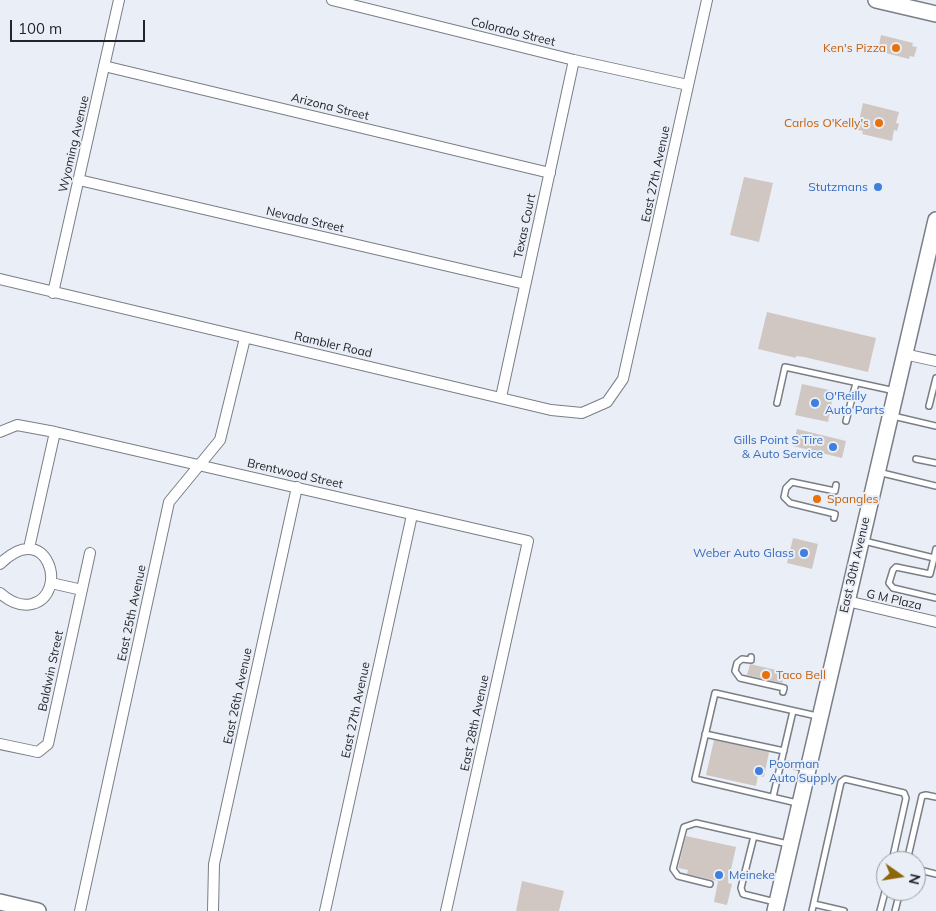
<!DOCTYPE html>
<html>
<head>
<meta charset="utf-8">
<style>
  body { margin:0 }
  #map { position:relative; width:936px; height:911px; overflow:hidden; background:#e9eef7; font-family:Mulish,sans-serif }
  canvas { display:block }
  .north { position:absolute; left:876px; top:851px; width:50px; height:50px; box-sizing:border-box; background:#e9eef7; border:1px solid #9a9ea4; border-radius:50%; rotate:103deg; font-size:14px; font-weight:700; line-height:20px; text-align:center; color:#232528 }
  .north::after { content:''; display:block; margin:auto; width:18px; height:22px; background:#8d6709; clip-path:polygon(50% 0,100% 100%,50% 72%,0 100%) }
  .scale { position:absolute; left:10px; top:20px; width:135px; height:22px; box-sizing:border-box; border:2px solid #232528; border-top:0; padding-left:6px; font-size:15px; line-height:18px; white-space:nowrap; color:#232528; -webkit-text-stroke:4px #e9eef7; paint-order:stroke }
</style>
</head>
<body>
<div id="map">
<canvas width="936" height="911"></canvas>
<div class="north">N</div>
<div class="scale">100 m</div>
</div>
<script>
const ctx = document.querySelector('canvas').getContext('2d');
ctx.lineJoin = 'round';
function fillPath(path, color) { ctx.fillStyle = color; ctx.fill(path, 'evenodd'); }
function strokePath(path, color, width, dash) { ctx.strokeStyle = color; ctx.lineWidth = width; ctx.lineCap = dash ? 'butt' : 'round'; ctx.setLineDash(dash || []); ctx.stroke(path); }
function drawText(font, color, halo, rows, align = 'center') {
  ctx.font = font + ' Mulish,sans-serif'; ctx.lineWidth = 4; ctx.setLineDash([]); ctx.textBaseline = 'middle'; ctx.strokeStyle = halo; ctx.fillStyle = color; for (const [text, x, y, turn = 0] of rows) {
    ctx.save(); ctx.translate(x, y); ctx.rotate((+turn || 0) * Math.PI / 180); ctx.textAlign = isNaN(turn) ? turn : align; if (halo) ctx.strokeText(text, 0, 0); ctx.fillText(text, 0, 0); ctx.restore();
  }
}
fillPath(new Path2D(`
  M881,35L913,43L912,46L917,47L914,57L910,56L909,59L878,51Z
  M863,103L899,112L896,123L899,124L897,131L894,130L892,141L862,134L863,131L857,130Z
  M744,177L773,183L759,242L730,235Z
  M767,312L876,338L868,372L804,357L796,356V358L758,349Z
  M802,384L834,391L828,422L795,415Z
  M797,429L846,441L842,458L793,446Z
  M793,538L818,544L812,569L787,563Z
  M750,664L785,672L782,683L747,675Z
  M714,740L769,752L764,777L758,776L756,786L706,775Z
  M686,836L736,847L728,883L732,884L727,905L714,902L718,881L687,874L688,870L678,868Z
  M522,881L564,891L559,911H516Z`), '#d1c7c2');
const lane = new Path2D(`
  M777,403L785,367L895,391
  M929,406L936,378
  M893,416L936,426
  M846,421L856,383
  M916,459L936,463
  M878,472L936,486
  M834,518L835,514L790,503L784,497L786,488L792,482L835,491L836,485
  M864,541L934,558L936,549
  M934,558L930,574L896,567L893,570L889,583L893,588L936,598
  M751,657V660L742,659L737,663L735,671L740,678L784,688L783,692
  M705,734L784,751
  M781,763L805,768
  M773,797L793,711
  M797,803L695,779L715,693L817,716
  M754,836L741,888L743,894L775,902
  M907,861L922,796L926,795L936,797
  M916,869L936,874
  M710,884L678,876L673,869L684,827L696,823L788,844
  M814,904L844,911
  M812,911L841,782L845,779L904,793L906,798L892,861
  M880,911L886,888
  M895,911L900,891`);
const street = new Path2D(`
  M332,0L574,60L688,85
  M104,66L550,173
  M79,180L525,284
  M0,279L551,410L582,413L607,402L623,379L707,0
  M53,293L119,0
  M904,354L936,361
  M501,397L574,60
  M0,432L17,425L55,432L528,541L446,911
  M29,548L55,432
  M0,564C47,517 70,594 32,604C20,607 9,601 0,593
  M51,583L82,590
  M847,601L936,622
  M0,744L38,752L48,744L90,553
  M80,911L169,502L220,440L245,338
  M213,911L214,864L297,487
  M325,911L412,515`);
const secondary = new Path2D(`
  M876,0L936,14
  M0,902L38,911
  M775,911L936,220`);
strokePath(lane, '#7a7e86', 8);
strokePath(street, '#7a7e86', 12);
strokePath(secondary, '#7a7e86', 18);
strokePath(lane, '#fff', 5);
strokePath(street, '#fff', 10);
strokePath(secondary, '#fff', 15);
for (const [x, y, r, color] of [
  [896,48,5,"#e8710a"],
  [879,123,5,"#e8710a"],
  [878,187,5,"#3f7fe0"],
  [815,403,5,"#3f7fe0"],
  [833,447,5,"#3f7fe0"],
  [817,499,5,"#e8710a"],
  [804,553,5,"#3f7fe0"],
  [766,675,5,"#e8710a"],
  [759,771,5,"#3f7fe0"],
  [719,875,5,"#3f7fe0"]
]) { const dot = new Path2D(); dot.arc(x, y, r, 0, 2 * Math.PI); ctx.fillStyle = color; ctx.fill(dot); strokePath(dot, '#e9eef7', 2); }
drawText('12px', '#232528', '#e9eef7', [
  ["Colorado Street",513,32,14],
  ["Arizona Street",330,107,14],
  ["Wyoming Avenue",74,144,-77],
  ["East 27th Avenue",656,174,-78],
  ["Nevada Street",305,220,13],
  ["Texas Court",525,226,-78],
  ["Rambler Road",333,345,13],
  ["Brentwood Street",295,474,13],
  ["East 30th Avenue",855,565,-77],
  ["G M Plaza",894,600,13],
  ["East 25th Avenue",132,613,-78],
  ["Baldwin Street",51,671,-78],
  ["East 26th Avenue",238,696,-78],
  ["East 27th Avenue",356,710,-78],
  ["East 28th Avenue",475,723,-78]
]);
drawText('12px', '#c56008', '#e9eef7', [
  ["Ken's Pizza",886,48],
  ["Carlos O'Kelly's",869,123],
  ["Spangles",827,499,"left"],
  ["Taco Bell",776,675,"left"]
], 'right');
drawText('12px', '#366cbe', '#e9eef7', [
  ["Stutzmans",868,187],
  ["O'Reilly",825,396,"left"],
  ["Auto Parts",825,410,"left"],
  ["Gills Point S Tire",823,440],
  ["& Auto Service",823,454],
  ["Weber Auto Glass",794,553],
  ["Poorman",769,764,"left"],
  ["Auto Supply",769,778,"left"],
  ["Meineke",729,875,"left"]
], 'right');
</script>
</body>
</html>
